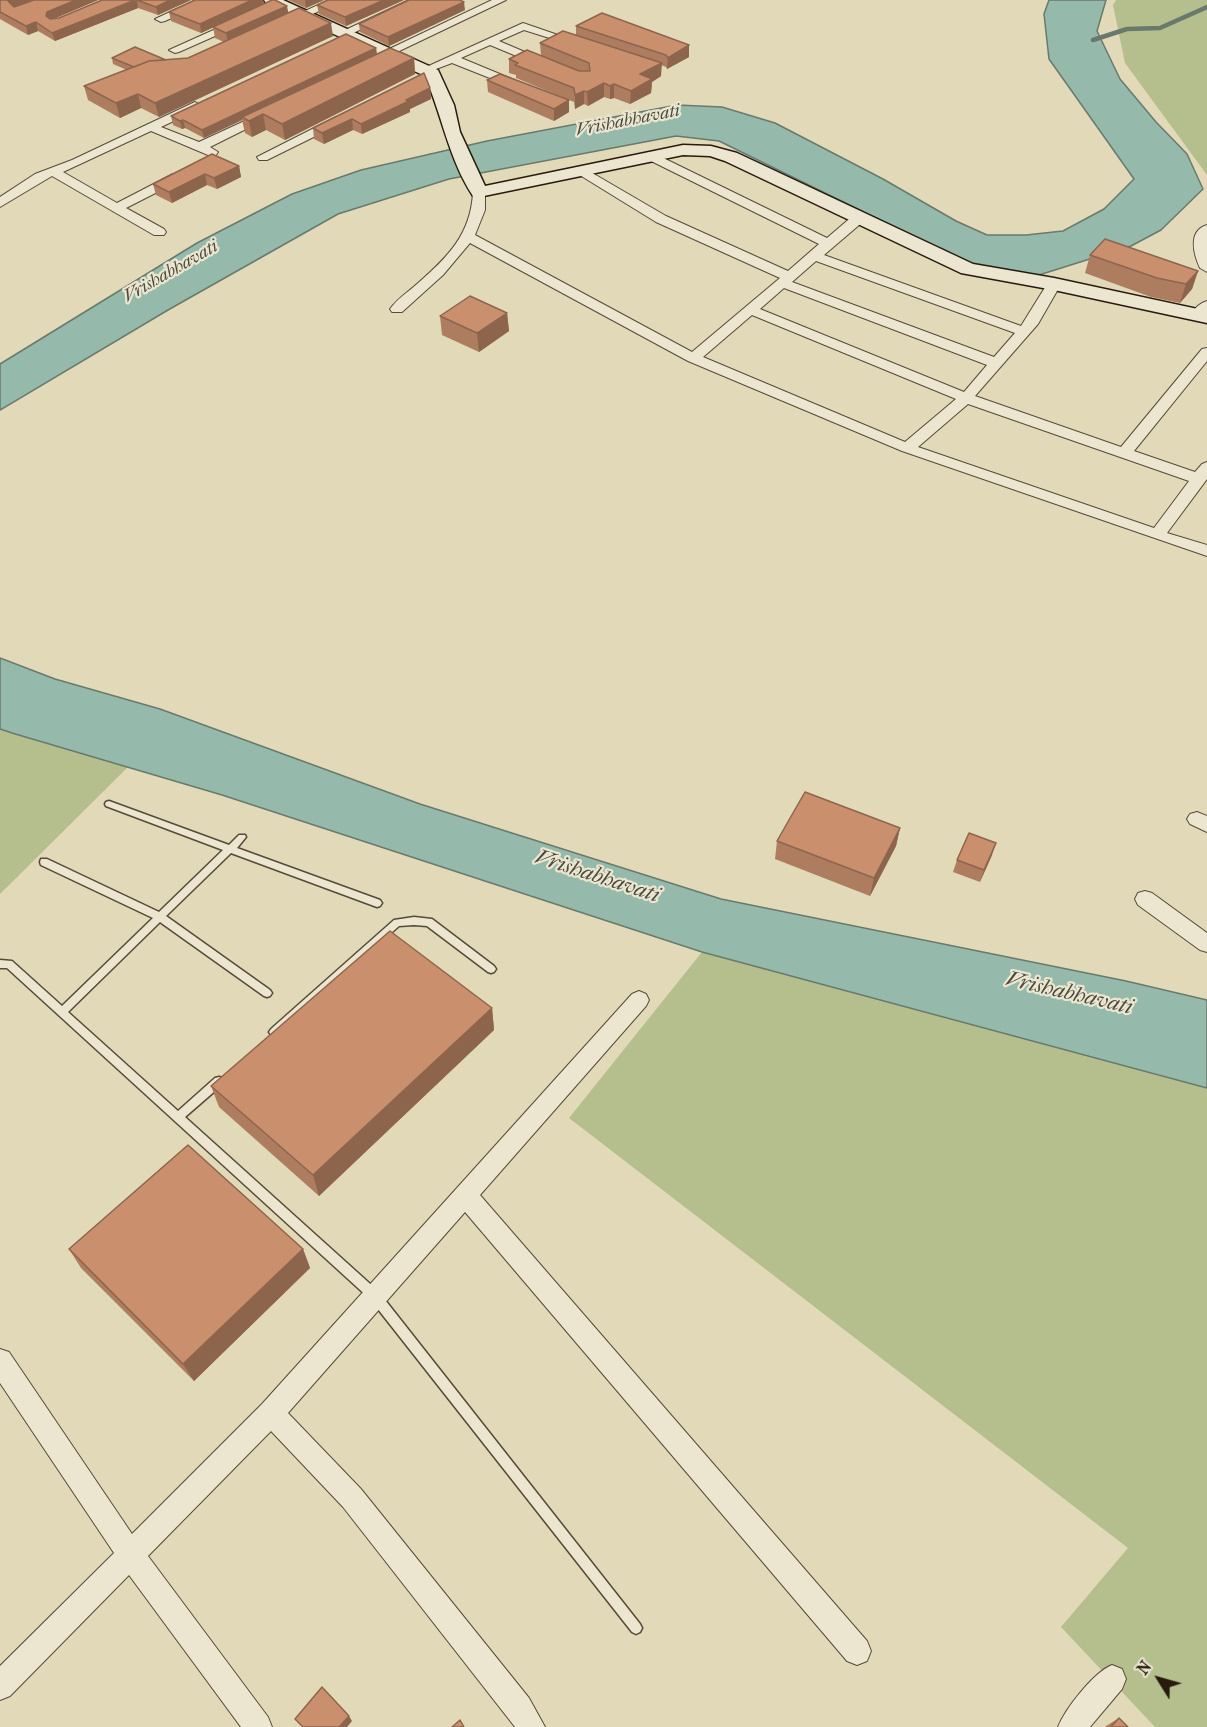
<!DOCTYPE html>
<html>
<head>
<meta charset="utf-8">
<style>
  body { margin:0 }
  #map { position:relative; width:1207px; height:1727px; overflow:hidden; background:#e1d9b8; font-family:"IM FELL French Canon",serif }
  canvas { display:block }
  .north { position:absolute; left:1129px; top:1649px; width:60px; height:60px; -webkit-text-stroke:4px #ece6d1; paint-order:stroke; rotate:307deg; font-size:16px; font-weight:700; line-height:24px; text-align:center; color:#281b0d }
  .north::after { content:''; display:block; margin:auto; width:21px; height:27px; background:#281b0d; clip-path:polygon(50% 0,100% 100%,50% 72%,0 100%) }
</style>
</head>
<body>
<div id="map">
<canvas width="1207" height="1727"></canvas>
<div class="north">N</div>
</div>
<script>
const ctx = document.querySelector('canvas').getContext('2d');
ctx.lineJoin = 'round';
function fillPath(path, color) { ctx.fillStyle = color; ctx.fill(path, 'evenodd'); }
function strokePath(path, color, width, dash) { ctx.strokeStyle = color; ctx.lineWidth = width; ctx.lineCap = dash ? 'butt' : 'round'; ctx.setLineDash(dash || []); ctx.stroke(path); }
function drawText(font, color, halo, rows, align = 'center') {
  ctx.font = font + ' "IM FELL French Canon",serif'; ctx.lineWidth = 4.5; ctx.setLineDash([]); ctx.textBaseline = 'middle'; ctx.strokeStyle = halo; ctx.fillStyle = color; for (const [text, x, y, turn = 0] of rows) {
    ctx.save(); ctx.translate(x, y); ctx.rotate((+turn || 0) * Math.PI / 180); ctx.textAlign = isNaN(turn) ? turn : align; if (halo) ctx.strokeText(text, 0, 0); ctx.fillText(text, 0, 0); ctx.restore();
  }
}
fillPath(new Path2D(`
  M1116,0H1207V175L1125,63L1113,5Z
  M0,729L128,767L0,894Z
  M702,952L1207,1088V1727H1155L1061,1627L1128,1548L569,1118Z`), '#b5bf8d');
const water = new Path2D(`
  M1049,0H1106L1097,31L1120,79L1156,122L1187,154L1203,189L1161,230L1131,246L1039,275L974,266L719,141L676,136L449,179L338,214L168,310L0,410V364L197,243L292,194L361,170L487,141L677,105L722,107L775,123L883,179L956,221L987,235H1026L1063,231L1104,209L1134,179L1049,59L1044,14Z
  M0,658L55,679L160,709L420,804L721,899L1126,981L1207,1000V1088L702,952L222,795L12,733L0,729Z`);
fillPath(water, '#95baab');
strokePath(water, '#697a6c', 1.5);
strokePath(new Path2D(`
  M1093,40L1127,29L1160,28L1207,7`), '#697a6c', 4.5);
const lane = new Path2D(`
  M109,801L229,845L239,835H245L246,837L237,848L380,900L382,903L380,906L377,907L231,853L166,916L270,990L272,993L270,996L267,997L264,996L160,922L68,1012L178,1111L215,1078L219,1077L223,1078L224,1081L223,1084L185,1117L378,1291L640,1624L642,1628L640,1632L636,1634L632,1632L370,1299L7,968H0V960L12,961L62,1006L153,918L41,865L40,862L41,859H47L159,912L223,850L106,806L105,804L106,802Z
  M414,917L432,919L494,966L496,969L494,972L491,973L488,972L427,926L414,925L399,926L277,1035L274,1036L271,1035L269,1032L271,1029L394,920Z`);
const street = new Path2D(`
  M196,0H210L165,21L161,22L155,19Z
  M329,0H343L291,24L287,25L281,22Z
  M409,0H423L349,35L345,36L339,33Z
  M492,0H506L393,54L389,55L383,52Z
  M238,19L244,22L242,24L179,52L175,53L169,50Z
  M523,23L584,44L578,47L524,30L499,41L546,61V65H538L490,45L461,58L524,84V88L520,90L452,63L428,72L422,69Z
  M195,102L201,106L199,109L161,127L199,142L264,112L268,111L274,115L210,147L218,152L216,155H208L151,131L63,172L117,203L173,174H181L183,177L181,180L126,208L164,229L166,232L164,235H154L52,176L0,207V197L35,174L72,160Z
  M336,117L340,118V124L267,160H259L257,157Z
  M651,152L827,238L855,214H865L866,217L865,220L824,255L1021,326L1049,281H1059L1061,284L1038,324L975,396L1121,447L1202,349L1207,348V361L1134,451L1195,472L1202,464L1207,462V479L1167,533L1207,545V556L902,451L688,361L470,243L443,275L402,312H392L390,309C397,299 408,292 417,284C448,257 471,234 473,192L479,188L485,192V210L475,235L692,352L780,278L656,222L578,174L576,171L578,168L582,167L666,216L788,271L819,244L647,159L645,156L647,153ZM816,261L1015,333L994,357L792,282ZM784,288L987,365L964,392L760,309ZM752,315L956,399L905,442L703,357ZM968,404L1189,481L1154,528L918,447Z
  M1207,225V272L1200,268C1194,255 1187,231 1207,225Z
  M1207,301V313L1203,317H1193L1191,314C1195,308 1200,303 1207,301Z
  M1197,812L1207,816V832L1190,824L1187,819L1190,814Z
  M1145,891L1152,893L1207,933V952L1200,950L1138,905L1135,899L1138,893Z
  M639,991L646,994L649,1000L646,1006L480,1195L867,1641L871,1651L867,1661L857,1665L847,1661L465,1212L288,1413L361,1489L529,1698L545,1727H515L343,1507L271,1431L148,1556L268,1717L272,1727H241L129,1575L10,1696L0,1700V1666L114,1553L0,1383V1349L9,1352L132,1534L262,1404L632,994Z
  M1112,1665L1122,1669L1126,1679L1122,1689L1090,1727H1058C1065,1709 1094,1672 1112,1665Z`);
const secondary = new Path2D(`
  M264,0H283L438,70L454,105L460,132L485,186L683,145L711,146L737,153L973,264L1054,278L1207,311V323L1054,290L961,273L725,161L710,156L683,155L479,197L473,196C449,160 442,115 425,76L266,3Z`);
strokePath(lane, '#564a38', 3);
strokePath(street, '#564a38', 2);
strokePath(secondary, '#281b0d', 3);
fillPath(lane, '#ece6d1');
fillPath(street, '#ece6d1');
fillPath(secondary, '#ece6d1');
fillPath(new Path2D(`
  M0,0L28,2L34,0H98L55,18H59L102,0H191L158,15L138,8L55,41L38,31L28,35L0,19Z
  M195,0H263L264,4L201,33L171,21L169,12Z
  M288,0H324L306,8Z
  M328,0H404L346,26L319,14L317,5Z
  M465,10L389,46L360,32L359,24Z
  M288,13L333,36L159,117L141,108L120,118L88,100L84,86L127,70L113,64L112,58L166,60L188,58L224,42L215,38L213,27Z
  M576,26L689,45V57L667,69L666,67L661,65V76L652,82L651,93L630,104L614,98L610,99L604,97L588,106L584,104L575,109L574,102L516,78V75L509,73V59L541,55L540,43L576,35Z
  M376,48L377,54L414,58L415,74L285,140L266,130L252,137L245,133L242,120L204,138L185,128L182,129L173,125L171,116Z
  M487,80L569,100V112L554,121L488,92Z
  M430,88L431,99L410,109V112L362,134L353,130L324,144L314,139L313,128Z
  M239,166L241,177L217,189L207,185L172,203L156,195L153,184Z
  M1090,255L1198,271L1192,289L1180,303L1151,297L1085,273Z
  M507,313L509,331L479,352L442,335L440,316Z
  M900,828L896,846L870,896L775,859L777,841Z
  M992,855L980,882L953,872L957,860Z
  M492,1008L494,1030L319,1196L219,1107L211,1086Z
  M69,1249H303L310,1268L194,1381L81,1268Z
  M1119,1718L1128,1727H1105L1106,1726Z`), '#ae7c5f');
fillPath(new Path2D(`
  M12,0H33L11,10L8,1Z
  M76,0H98L49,21L46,16L47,12Z
  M137,0L138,8L55,41L52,33Z
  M170,0H191L158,15L156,7Z
  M252,0H263L264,4L201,33L200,24Z
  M305,0H324L306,8Z
  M384,0H404L346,26L345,17Z
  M464,2L465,10L389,46L388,37Z
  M287,6L289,16L228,43L226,33Z
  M36,22L38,31L28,35L26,26Z
  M331,23L333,36L159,117L155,103Z
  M689,45V57L667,69L668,58Z
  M376,48L377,57L242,117V120L204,138L202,130Z
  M414,58L415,74L285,140L282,124Z
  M662,63L661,76L652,82L651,93L630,104L631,91L640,74Z
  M604,83V97L588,106L587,92Z
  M614,84V98L610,99V86Z
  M430,88L431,99L410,109V112L362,134L361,124L406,100Z
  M584,91V104L575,109V95Z
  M138,94L141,108L120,118L116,103Z
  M569,100V112L554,121V109Z
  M263,114L266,130L252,137L249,121Z
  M352,119L353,130L324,144L322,133Z
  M183,120L185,128L182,129L180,121Z
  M239,166L241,177L217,189L214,178Z
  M205,174L207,185L172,203L169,192Z
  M1198,271L1192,289L1180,303L1186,284Z
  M507,313L509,331L479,352L477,333Z
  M900,828L896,846L870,896L874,878Z
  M996,843L992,855L980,882L984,870Z
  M492,1008L494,1030L319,1196L313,1175Z
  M303,1249L310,1268L194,1381L183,1364Z
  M349,1716L352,1721L347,1727H339Z`), '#8d654d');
const building = new Path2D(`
  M0,0H12L8,1L14,7L34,0H76L47,12L46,16L50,19L59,18L102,0H135L52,33L36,22L26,26L0,12Z
  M137,0H170L156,7Z
  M195,0H252L200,24L169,12Z
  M272,0H275L287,6L226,33L213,27Z
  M328,0H384L345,17L317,5Z
  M409,0H460L464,2L388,37L359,24Z
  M299,8L331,23L155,103L138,94L116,103L84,86L149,61L188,58Z
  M602,13L689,45L668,58L666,55L576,26Z
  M563,31L662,63L640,74L652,79L631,91L614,84L610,86L604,83L587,92L584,91L575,95L574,88L515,65L518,63L509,59L527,50L579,71H590L589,63L540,43Z
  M346,34L376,48L202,130L183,120L180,121L171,116Z
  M135,47L166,60L149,61L134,67L112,58Z
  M390,48L414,58L282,124L263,114L249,121L242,117Z
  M424,73L430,88L406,100L409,101L361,124L352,119L322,133L313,128Z
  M500,74L569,100L554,109L487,80Z
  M212,154L239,166L214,178L205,174L169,192L153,184Z
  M1105,239L1198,271L1186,284L1157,278L1090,255Z
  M470,296L507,313L477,333L440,316Z
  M805,792L900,828L874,878L777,841Z
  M969,833L996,843L984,870L957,860Z
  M390,931L492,1008L313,1175L211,1086Z
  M188,1145L303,1249L183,1364L69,1249Z
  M322,1687L349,1716L339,1727H303L295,1719Z
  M1119,1718L1128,1727H1111Z
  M460,1720L464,1727H452Z`);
fillPath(building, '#ca906e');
strokePath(building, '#8d654d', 1.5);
drawText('italic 18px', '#494b3c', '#ece6d1', [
  ["Vrishabhavati",628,121,-11],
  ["Vrishabhavati",171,272,-30]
]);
drawText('italic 22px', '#494b3c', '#ece6d1', [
  ["Vrishabhavati",597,877,18],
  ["Vrishabhavati",1069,994,13]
]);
</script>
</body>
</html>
